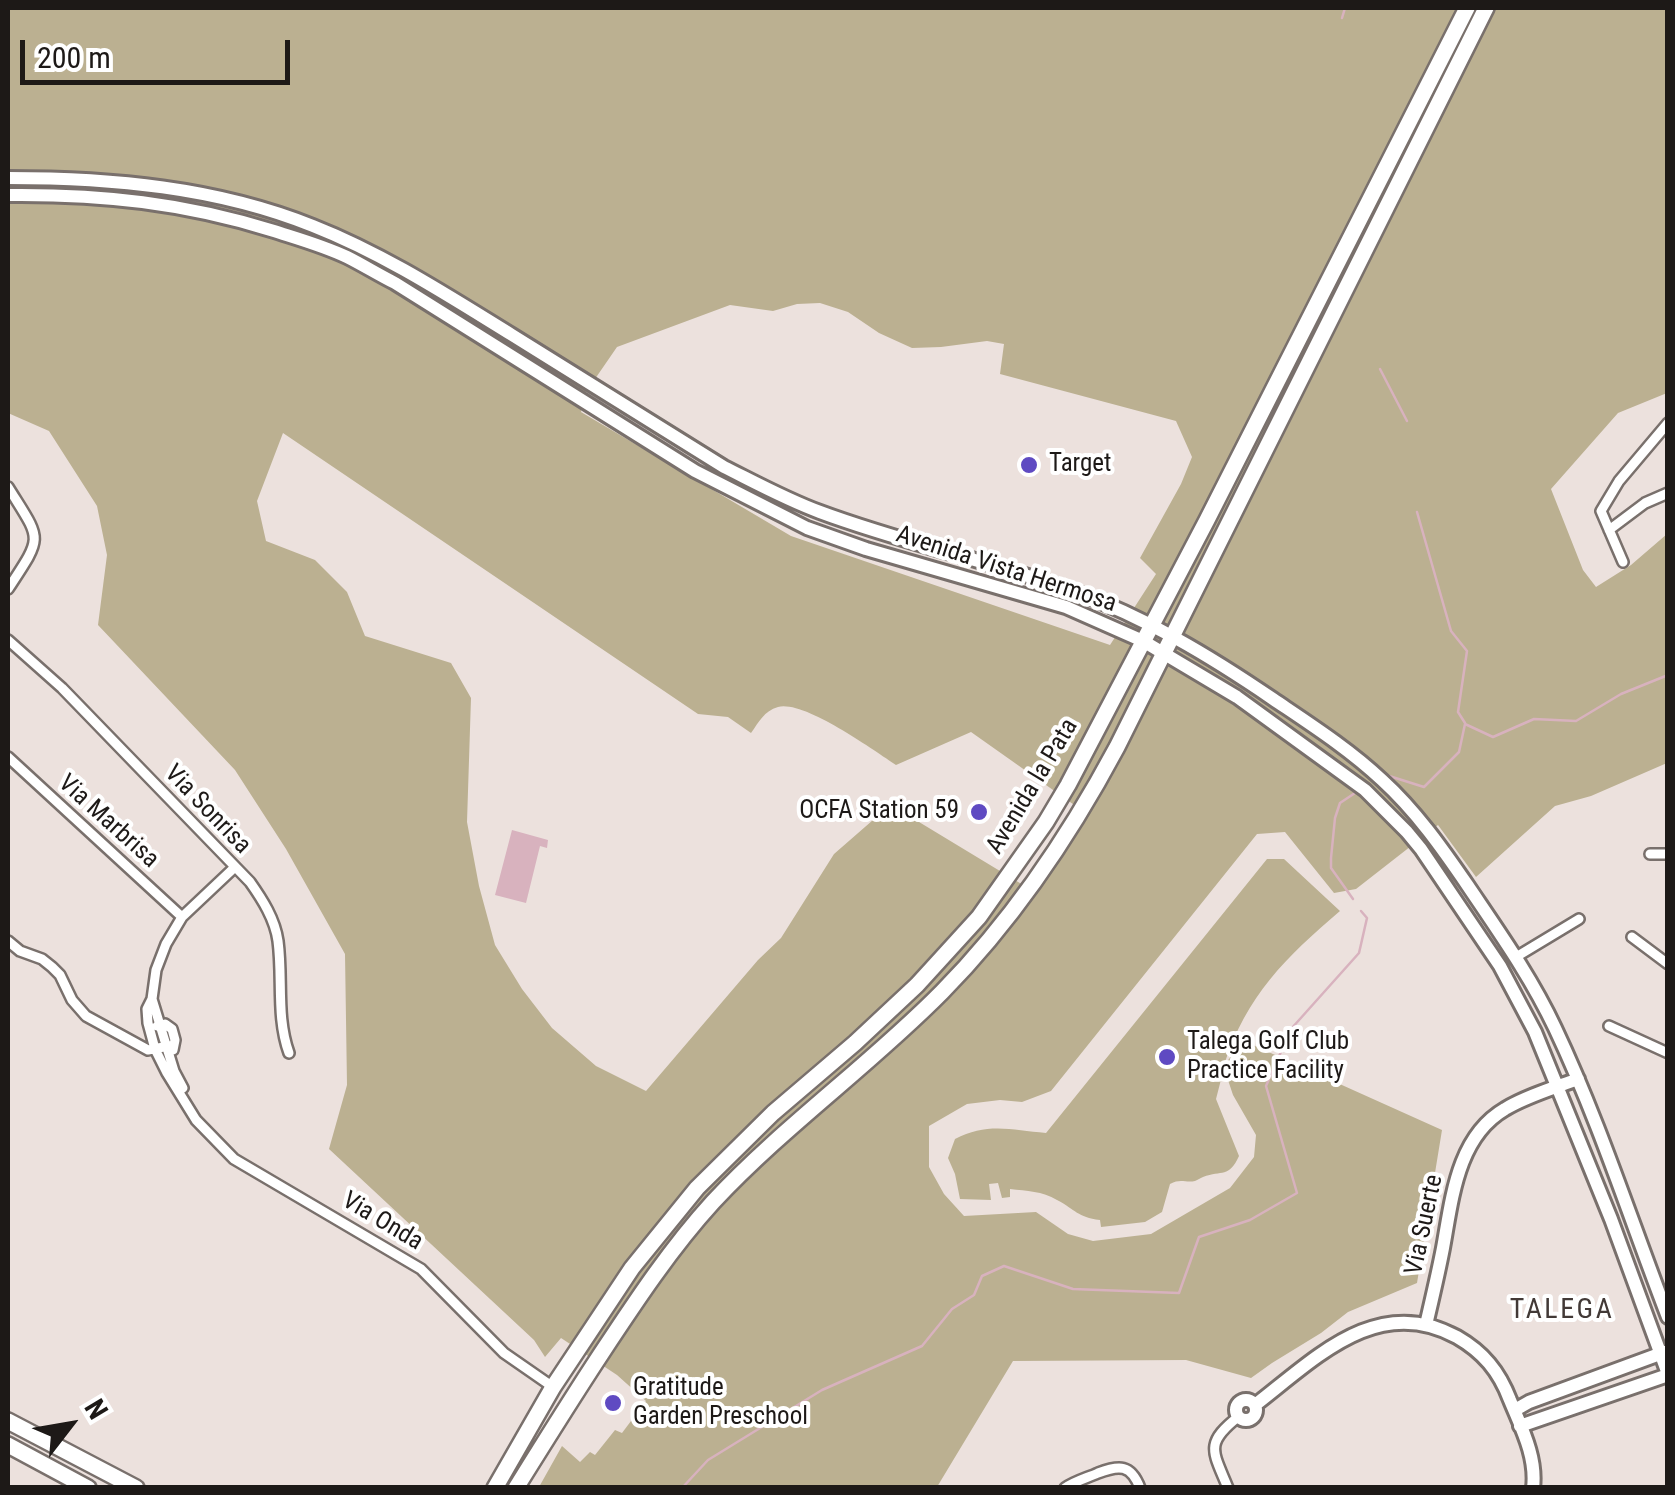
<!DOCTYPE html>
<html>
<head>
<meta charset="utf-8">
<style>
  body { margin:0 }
  #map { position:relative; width:1675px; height:1495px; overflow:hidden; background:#ece1dd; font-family:"Roboto Condensed",sans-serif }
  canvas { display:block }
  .frame { position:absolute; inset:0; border:10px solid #1d1917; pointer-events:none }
  .north { position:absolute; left:20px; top:1375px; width:100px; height:100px; -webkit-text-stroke:8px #fff; paint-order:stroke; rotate:59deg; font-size:28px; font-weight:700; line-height:40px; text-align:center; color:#1d1917 }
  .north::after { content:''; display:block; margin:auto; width:35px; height:45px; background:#1d1917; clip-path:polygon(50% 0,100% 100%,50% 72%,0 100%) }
  .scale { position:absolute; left:20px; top:40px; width:270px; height:45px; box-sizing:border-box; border:5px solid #1d1917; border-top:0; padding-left:12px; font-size:30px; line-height:35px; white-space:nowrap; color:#1d1917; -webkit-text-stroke:8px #fff; paint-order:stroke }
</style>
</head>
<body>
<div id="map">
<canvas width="1675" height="1495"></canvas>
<div class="frame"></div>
<div class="north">N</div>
<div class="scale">200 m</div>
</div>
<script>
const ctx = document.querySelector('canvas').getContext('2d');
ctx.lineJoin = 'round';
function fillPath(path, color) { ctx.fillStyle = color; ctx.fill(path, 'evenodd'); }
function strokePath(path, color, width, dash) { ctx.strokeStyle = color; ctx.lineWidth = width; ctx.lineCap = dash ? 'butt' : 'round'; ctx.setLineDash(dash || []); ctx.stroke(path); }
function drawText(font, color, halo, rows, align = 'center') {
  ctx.font = font + ' "Roboto Condensed",sans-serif'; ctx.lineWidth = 8; ctx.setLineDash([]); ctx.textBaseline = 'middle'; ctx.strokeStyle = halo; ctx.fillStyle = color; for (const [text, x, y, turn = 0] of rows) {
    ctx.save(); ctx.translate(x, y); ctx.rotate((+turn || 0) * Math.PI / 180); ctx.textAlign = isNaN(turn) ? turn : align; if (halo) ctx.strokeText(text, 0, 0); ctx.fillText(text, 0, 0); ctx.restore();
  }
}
fillPath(new Path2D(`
  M8,8H1667V393L1618,413L1551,489L1583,570L1596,587L1631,565L1667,534V763L1591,796L1555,806L1476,877L1438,825L1356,889L1334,893L1285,832L1257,834L1051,1091L1022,1102L1000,1100L967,1104L929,1126V1167L944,1194L964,1216L1036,1212L1068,1234L1093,1241L1151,1234L1230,1188L1254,1157L1256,1135L1233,1095L1224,1068L1216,1099L1239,1156C1229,1178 1222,1170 1203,1177C1200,1178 1198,1180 1195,1181C1185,1183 1181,1178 1170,1184L1162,1212L1145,1222L1101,1227L1100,1220C1077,1217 1076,1210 1057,1200C1042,1191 1027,1191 1010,1189V1197L1002,1198L998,1183L989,1184L991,1200L960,1199L955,1174L948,1158L955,1139C987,1122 1012,1130 1046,1133L1267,859H1284L1340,911C1285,958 1247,995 1224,1065L1244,1041L1442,1130L1417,1283L1348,1312L1321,1333L1272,1363L1251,1378L1186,1360L1013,1361L937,1487H539L562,1446L580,1462L590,1452L595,1455L615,1430L622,1433L646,1401L617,1375L561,1338L545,1357L534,1340L329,1149L347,1085L345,954L286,849L235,770L98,625L107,555L97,506L49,431L8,413ZM820,303L848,312L879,333L912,348L941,347L987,341L1004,344L1000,374L1176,421L1192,457L1181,484L1140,558L1156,574L1110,645L791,536L581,412L586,392L617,347L730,305L773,311L797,304ZM283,433L698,714L728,717L751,733C759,722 764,711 778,707C804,700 873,750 896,765L971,732L1087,814L1058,862L1033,891L886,802L873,820L834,854L781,938L758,960L646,1091L596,1066L552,1028L522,989L495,945L479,886L467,822L471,698L451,663L365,636L347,592L315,560L266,541L257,501Z`), '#bbb091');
fillPath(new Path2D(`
  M512,830L548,840L547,848L540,846L526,903L495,895Z`), '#d8b2be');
strokePath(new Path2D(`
  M1342,18L1345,8
  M1380,369L1407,421
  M1417,512L1451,631L1467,651L1458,712L1465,723
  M1386,775L1424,787L1459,752L1465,724L1493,737L1534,719L1576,721L1621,694L1668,675
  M1353,899L1331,868V858L1335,818L1340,803L1358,791
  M682,1488L708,1460L822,1390L922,1346L952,1309L974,1295L982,1276L1004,1266L1073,1289L1179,1293L1199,1237L1250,1220L1297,1193L1266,1086L1291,1029L1359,953L1367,918L1361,911`), '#d8b2be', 2.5);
const street = new Path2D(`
  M8,487C42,542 44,534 8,589
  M1609,530L1645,503L1668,493
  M1623,562L1601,511L1619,481L1668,423
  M8,640L62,688L250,882C262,899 275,919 278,941C283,979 276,1017 289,1053
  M8,757L182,917
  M1650,854H1668
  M235,867L182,917L166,944L156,970L152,999L147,1009L148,1023L155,1049L167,1073L196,1120L234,1159L421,1269L504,1353L553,1387
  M1632,937L1668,964
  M8,941L20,951L42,959L52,967L60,975L72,1000L86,1016L148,1050L174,1045
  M1516,957L1579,919
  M152,999L174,1071L183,1088
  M157,1026L165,1024L172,1029L175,1040L173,1050
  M1609,1026L1668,1053
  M1065,1488C1075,1481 1087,1478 1098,1473C1119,1465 1131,1464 1140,1488
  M1228,1488C1213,1451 1204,1444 1238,1417`);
const secondary = new Path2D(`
  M8,178C111,178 216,187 313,226C384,254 447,295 512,335C583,379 653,423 724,467C756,483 787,500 820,512C903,543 990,561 1073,591C1145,617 1210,656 1273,699C1310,724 1349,749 1382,780C1416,811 1442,848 1468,886C1499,932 1531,977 1555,1028C1599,1121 1631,1221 1668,1317
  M8,195C101,194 185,203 274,231C299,239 324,246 347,257C363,265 379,275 395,283L695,471L807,528L866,549L1066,607L1143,641L1237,697L1365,790L1407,832L1421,849L1500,966L1535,1032L1611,1219L1668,1374
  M1426,1325C1432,1299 1438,1274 1443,1248C1452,1199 1457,1137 1505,1109C1526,1096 1554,1088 1578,1079
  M1236 1410a10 10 0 1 1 20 0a10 10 0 1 1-20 0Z
  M1255,1405C1315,1359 1377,1293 1457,1337C1483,1352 1499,1371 1510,1400C1521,1427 1537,1457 1533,1488
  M1515,1410L1529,1402L1665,1352
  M1520,1426L1668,1375`);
const highway = new Path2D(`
  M8,1421L136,1488
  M8,1445L88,1488
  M495,1488L553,1387L632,1268L697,1188L773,1113L855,1043L917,985L979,917L1046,822L1068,785L1207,520L1467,8
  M516,1488C544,1443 572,1398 601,1354C636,1301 671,1248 713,1202C784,1126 869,1066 942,992C1013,920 1070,835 1117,747L1486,8`);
strokePath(street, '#79706c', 14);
strokePath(secondary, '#79706c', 18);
strokePath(highway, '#79706c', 20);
strokePath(street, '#fff', 9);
strokePath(secondary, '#fff', 12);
strokePath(highway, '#fff', 15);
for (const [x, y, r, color] of [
  [1029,465,10,"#5f4ac2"],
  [979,812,10,"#5f4ac2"],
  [1167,1057,10,"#5f4ac2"],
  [613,1403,10,"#5f4ac2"]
]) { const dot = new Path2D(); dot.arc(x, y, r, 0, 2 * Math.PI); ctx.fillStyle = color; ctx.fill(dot); strokePath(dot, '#fff', 4); }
drawText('25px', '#1d1917', '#fff', [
  ["Target",1049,465],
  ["OCFA Station 59",959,812,"right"],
  ["Talega Golf Club",1187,1043],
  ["Practice Facility",1187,1072],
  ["Gratitude",633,1389],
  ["Garden Preschool",633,1418]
], 'left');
drawText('25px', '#1d1917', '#fff', [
  ["Avenida Vista Hermosa",1006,570,18],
  ["Avenida la Pata",1033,787,-59],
  ["Via Sonrisa",207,810,46],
  ["Via Marbrisa",108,822,42],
  ["Via Onda",382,1222,31],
  ["Via Suerte",1425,1225,-78]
]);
ctx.letterSpacing = '2.5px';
drawText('28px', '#423936', '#fff', [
  ["TALEGA",1562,1311]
]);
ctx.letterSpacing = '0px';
</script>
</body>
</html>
